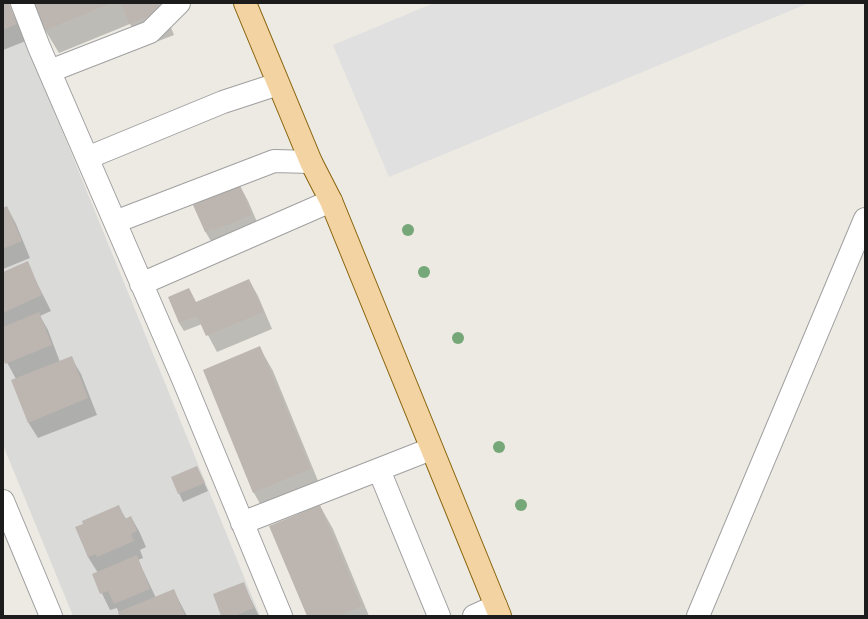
<!DOCTYPE html>
<html>
<head>
<meta charset="utf-8">
<style>
  body { margin:0 }
  #map { position:relative; width:868px; height:619px; overflow:hidden; background:#edeae3; font-family:"Space Grotesk",sans-serif }
  canvas { display:block }
  .frame { position:absolute; inset:0; border:4px solid #1c1c1c; pointer-events:none }
</style>
</head>
<body>
<div id="map">
<canvas width="868" height="619"></canvas>
<div class="frame"></div>
</div>
<script>
const ctx = document.querySelector('canvas').getContext('2d');
ctx.lineJoin = 'round';
function fillPath(path, color) { ctx.fillStyle = color; ctx.fill(path, 'evenodd'); }
function strokePath(path, color, width, dash) { ctx.strokeStyle = color; ctx.lineWidth = width; ctx.lineCap = dash ? 'butt' : 'round'; ctx.setLineDash(dash || []); ctx.stroke(path); }
fillPath(new Path2D(`
  M3,3H10L260,616H73L3,445Z`), '#dadad9');
fillPath(new Path2D(`
  M434,3H809L389,177L333,45Z`), '#e0e0e0');
fillPath(new Path2D(`
  M3,3H8L26,41L3,50Z
  M34,3H178L164,10L174,35L143,47L130,24L59,53L45,30Z
  M239,184L248,201L261,231L215,248L205,231Z
  M7,207L16,224L30,258L3,269V209Z
  M27,263L51,311L40,316L48,330L60,362L71,357L81,374L97,415L38,438L28,422L16,379L3,355V273Z
  M249,280L258,296L272,329L217,352L202,324L184,331L179,323L189,289L196,303Z
  M260,348L273,371L323,493L267,516L254,493L204,370Z
  M197,467L208,491L183,502L172,478Z
  M320,506L333,529L369,616H308Z
  M119,507L126,519L131,517L140,533L146,547L140,550L143,558L138,560L156,598L174,591L187,616H120L117,608L110,610L93,575L98,573L88,557L76,528Z
  M243,583L259,616H223Z`), '#0003');
fillPath(new Path2D(`
  M3,3H9L17,24L3,30Z
  M33,3H112L44,31Z
  M121,3H158L161,12L129,24Z
  M239,183L252,215L214,230V228L205,232L193,205L202,201L201,199Z
  M7,206L22,241L3,249V208Z
  M28,261L42,295L3,313V272Z
  M249,279L264,312L206,336L197,316L179,323L168,297L189,288L196,302Z
  M39,312L52,345L5,364L3,358V327Z
  M260,346L311,469L253,493L203,370Z
  M72,356L88,398L28,423L11,380Z
  M197,466L205,483L178,494L171,477Z
  M119,505L125,519L131,516L137,531L131,534L134,541L97,557L96,554L88,557L75,527L83,524L82,521Z
  M320,505L362,606L339,616H307L269,526Z
  M137,555L150,589L114,604L108,591L100,594L92,574Z
  M244,582L254,608L235,616H221L213,594Z
  M174,589L185,616H119L118,612Z`), '#bdb6b0');
const minor = new Path2D(`
  M22,3L39,47L183,379L281,616
  M50,71L150,32L179,3
  M87,158L223,102L278,84
  M115,222L274,161L311,162
  M141,284L331,201
  M379,470L439,616
  M3,501L51,616
  M242,523L431,449
  M474,616L496,606
  M698,616L865,219`);
const major = new Path2D(`
  M245,3L311,162L331,201L500,616`);
strokePath(minor, '#a0a0a0', 24);
strokePath(major, '#88640d', 24);
strokePath(minor, '#fff', 22);
strokePath(major, '#f3d3a2', 22);
ctx.fillStyle = '#76a778';
for (const [x, y] of [
  [408,230],
  [424,272],
  [458,338],
  [499,447],
  [521,505]
]) { ctx.beginPath(); ctx.arc(x, y, 6, 0, 2 * Math.PI); ctx.fill(); }
</script>
</body>
</html>
